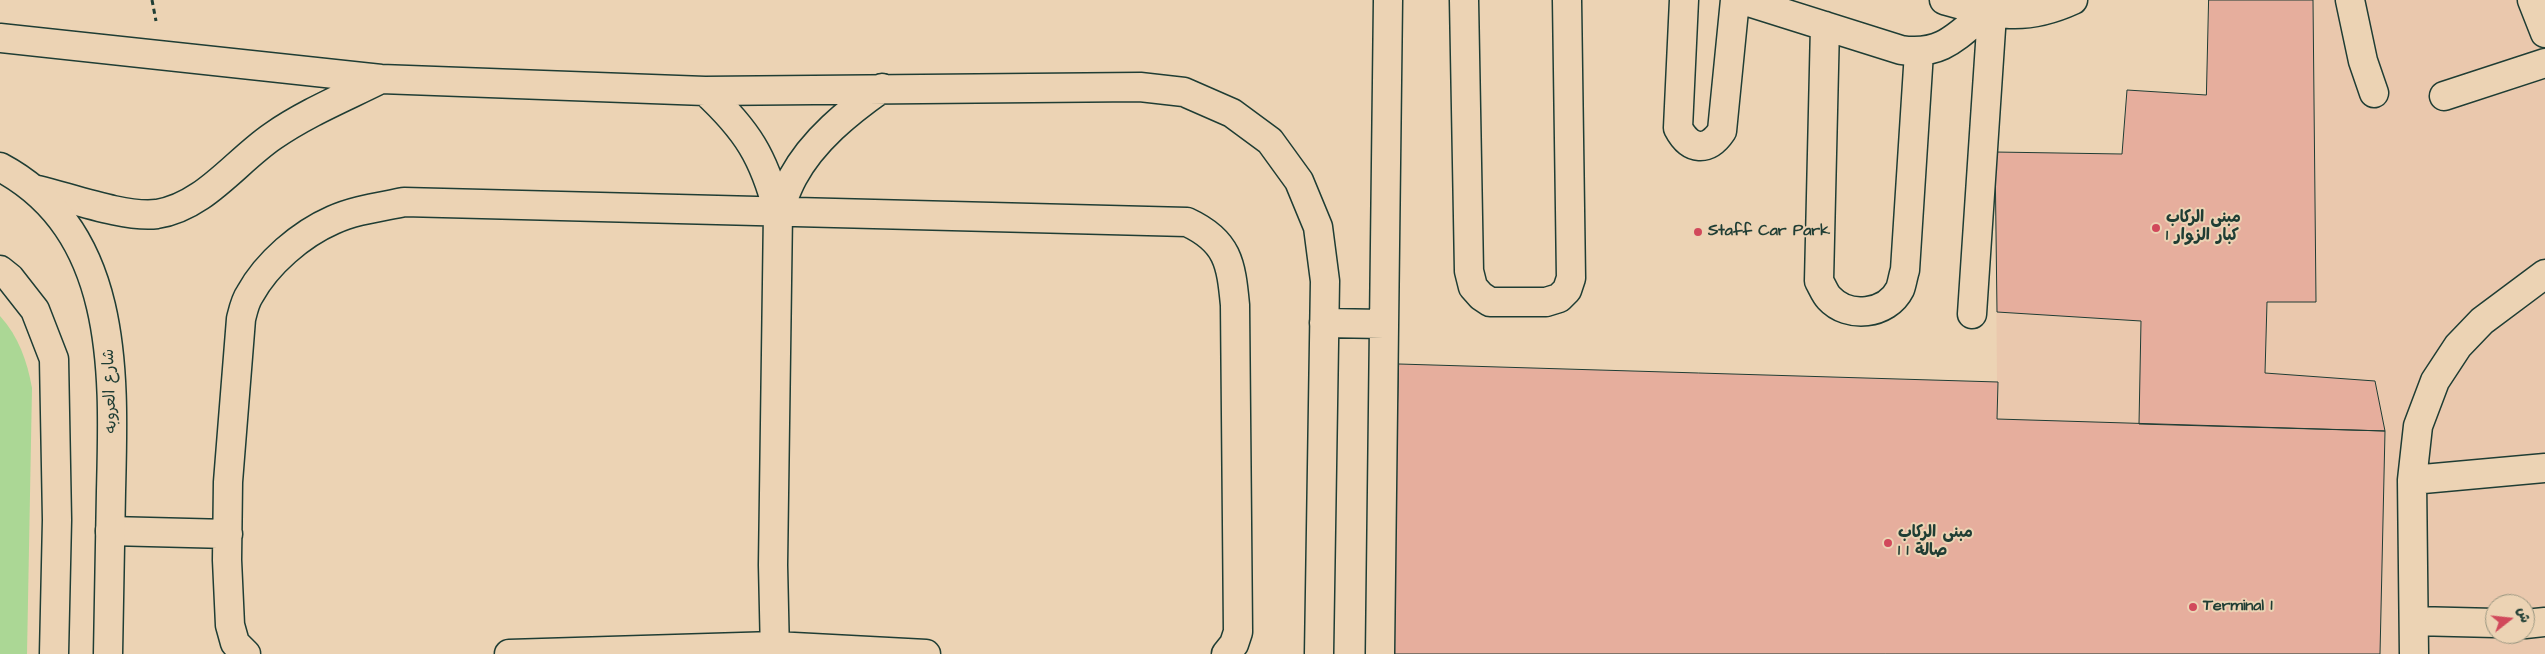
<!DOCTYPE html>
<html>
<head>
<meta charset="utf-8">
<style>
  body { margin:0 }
  #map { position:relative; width:2545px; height:654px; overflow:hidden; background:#ecd3b4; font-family:"Architects Daughter","Playpen Sans Arabic",sans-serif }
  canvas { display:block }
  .north { position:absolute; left:2485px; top:594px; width:50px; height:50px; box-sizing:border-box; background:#ecd3b4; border:1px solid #9a9781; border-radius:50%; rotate:74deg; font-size:14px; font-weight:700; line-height:20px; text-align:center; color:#1f3d34 }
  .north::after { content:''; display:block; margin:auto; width:18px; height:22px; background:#d1495b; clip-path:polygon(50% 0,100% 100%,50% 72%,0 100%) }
</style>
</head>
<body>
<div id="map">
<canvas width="2545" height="654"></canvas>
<div class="north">ش</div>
</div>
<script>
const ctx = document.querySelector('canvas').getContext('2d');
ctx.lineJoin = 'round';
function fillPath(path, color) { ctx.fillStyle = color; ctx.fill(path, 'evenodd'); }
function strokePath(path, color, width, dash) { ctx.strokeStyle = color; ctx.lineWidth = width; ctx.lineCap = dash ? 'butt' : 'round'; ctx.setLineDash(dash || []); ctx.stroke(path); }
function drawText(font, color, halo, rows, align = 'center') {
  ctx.font = font + ' "Architects Daughter","Playpen Sans Arabic",sans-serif'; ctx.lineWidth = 4; ctx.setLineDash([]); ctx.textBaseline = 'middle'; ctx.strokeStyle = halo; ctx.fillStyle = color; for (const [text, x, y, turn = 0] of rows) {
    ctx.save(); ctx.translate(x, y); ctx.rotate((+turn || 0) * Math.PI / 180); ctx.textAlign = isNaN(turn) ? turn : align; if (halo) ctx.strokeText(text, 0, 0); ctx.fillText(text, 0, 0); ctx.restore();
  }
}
fillPath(new Path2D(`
  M2209,0H2545V654H1390L1399,364L1997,382L1995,152L2122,154L2127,90L2206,95ZM2495,604H2525V634H2495Z`), '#eac8ad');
fillPath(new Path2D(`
  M0,316C19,337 27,361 32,388L27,654H0Z`), '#abd795');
const building = new Path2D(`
  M2209,0H2313L2316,302H2267L2265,373L2375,381L2385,431L2139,424L2141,321L1997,312L1995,152L2122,154L2127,90L2206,95Z
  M1399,364L1998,382L1997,419L2385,431L2380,654H1391Z`);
fillPath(building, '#e6ae9d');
strokePath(building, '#1f3d34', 1);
const minor = new Path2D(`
  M1464,0L1469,271L1473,287L1481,296L1490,302H1546L1559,298L1567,290L1571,278L1567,0
  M1684,0L1678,128C1690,151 1708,152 1722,131L1735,0
  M1742,0L1901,50C1942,56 1957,36 1986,12
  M1944,0C1994,14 2023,23 2073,0
  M2350,0L2363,61L2374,93
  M2532,0L2545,33
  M1825,26L1819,281C1822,286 1825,294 1829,298C1848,319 1887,315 1900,289C1902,284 1903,276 1905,270L1919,52
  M0,38L381,79L705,91L1140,87L1184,92L1232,113L1270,141L1299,181L1318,227L1325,281L1319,654
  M705,91C747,130 764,157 778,212L773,565L775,654
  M2444,96L2545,63
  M38,190C71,198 125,218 157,214C204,207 236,161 273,136C306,113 345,97 381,79
  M778,212C783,200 787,188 793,177C813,140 848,112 882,88
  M1972,314L1992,14
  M1324,323L1384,324
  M2412,480L2545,468
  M110,531L228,534
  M2414,621L2495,623
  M2525,624L2545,622
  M246,654L235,643L230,625L227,560L228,482L241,319C243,311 245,301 250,294C267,263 301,234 333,220C355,210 380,207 404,202L1187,222C1228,241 1231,263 1235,305L1238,632L1234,644L1226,654
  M509,654L775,646L926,654
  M1380,654L1388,0
  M2414,654L2412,480L2418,426L2435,381L2458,346L2482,321L2545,274`);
const major = new Path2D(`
  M0,167C120,231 114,374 111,491C110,545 109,600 108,654
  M0,270L10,278L35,310L54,359L57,520L54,654`);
strokePath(minor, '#1f3d34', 31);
strokePath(major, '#1f3d34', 31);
strokePath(new Path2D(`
  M152,0L156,21`), '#1f3d34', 3, [5, 4]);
strokePath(minor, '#ecd3b4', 28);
strokePath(major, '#ecd3b4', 28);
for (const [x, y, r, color] of [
  [2156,228,5,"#d1495b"],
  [1698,232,5,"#d1495b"],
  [1888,543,5,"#d1495b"],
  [2193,607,5,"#d1495b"]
]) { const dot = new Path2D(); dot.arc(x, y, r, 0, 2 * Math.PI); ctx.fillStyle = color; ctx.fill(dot); strokePath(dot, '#ecd3b4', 2); }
drawText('bold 16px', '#1f3d34', '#ecd3b4', [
  ["مبنى الركاب",2166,219],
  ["1 كبار الزوار",2166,237],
  ["Staff Car Park",1708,232],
  ["مبنى الركاب",1898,534],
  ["1 صالة 1",1898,552],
  ["Terminal 1",2203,607]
], 'left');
drawText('16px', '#1f3d34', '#ecd3b4', [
  ["شارع العروبه",111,391,-92]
]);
</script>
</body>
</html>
